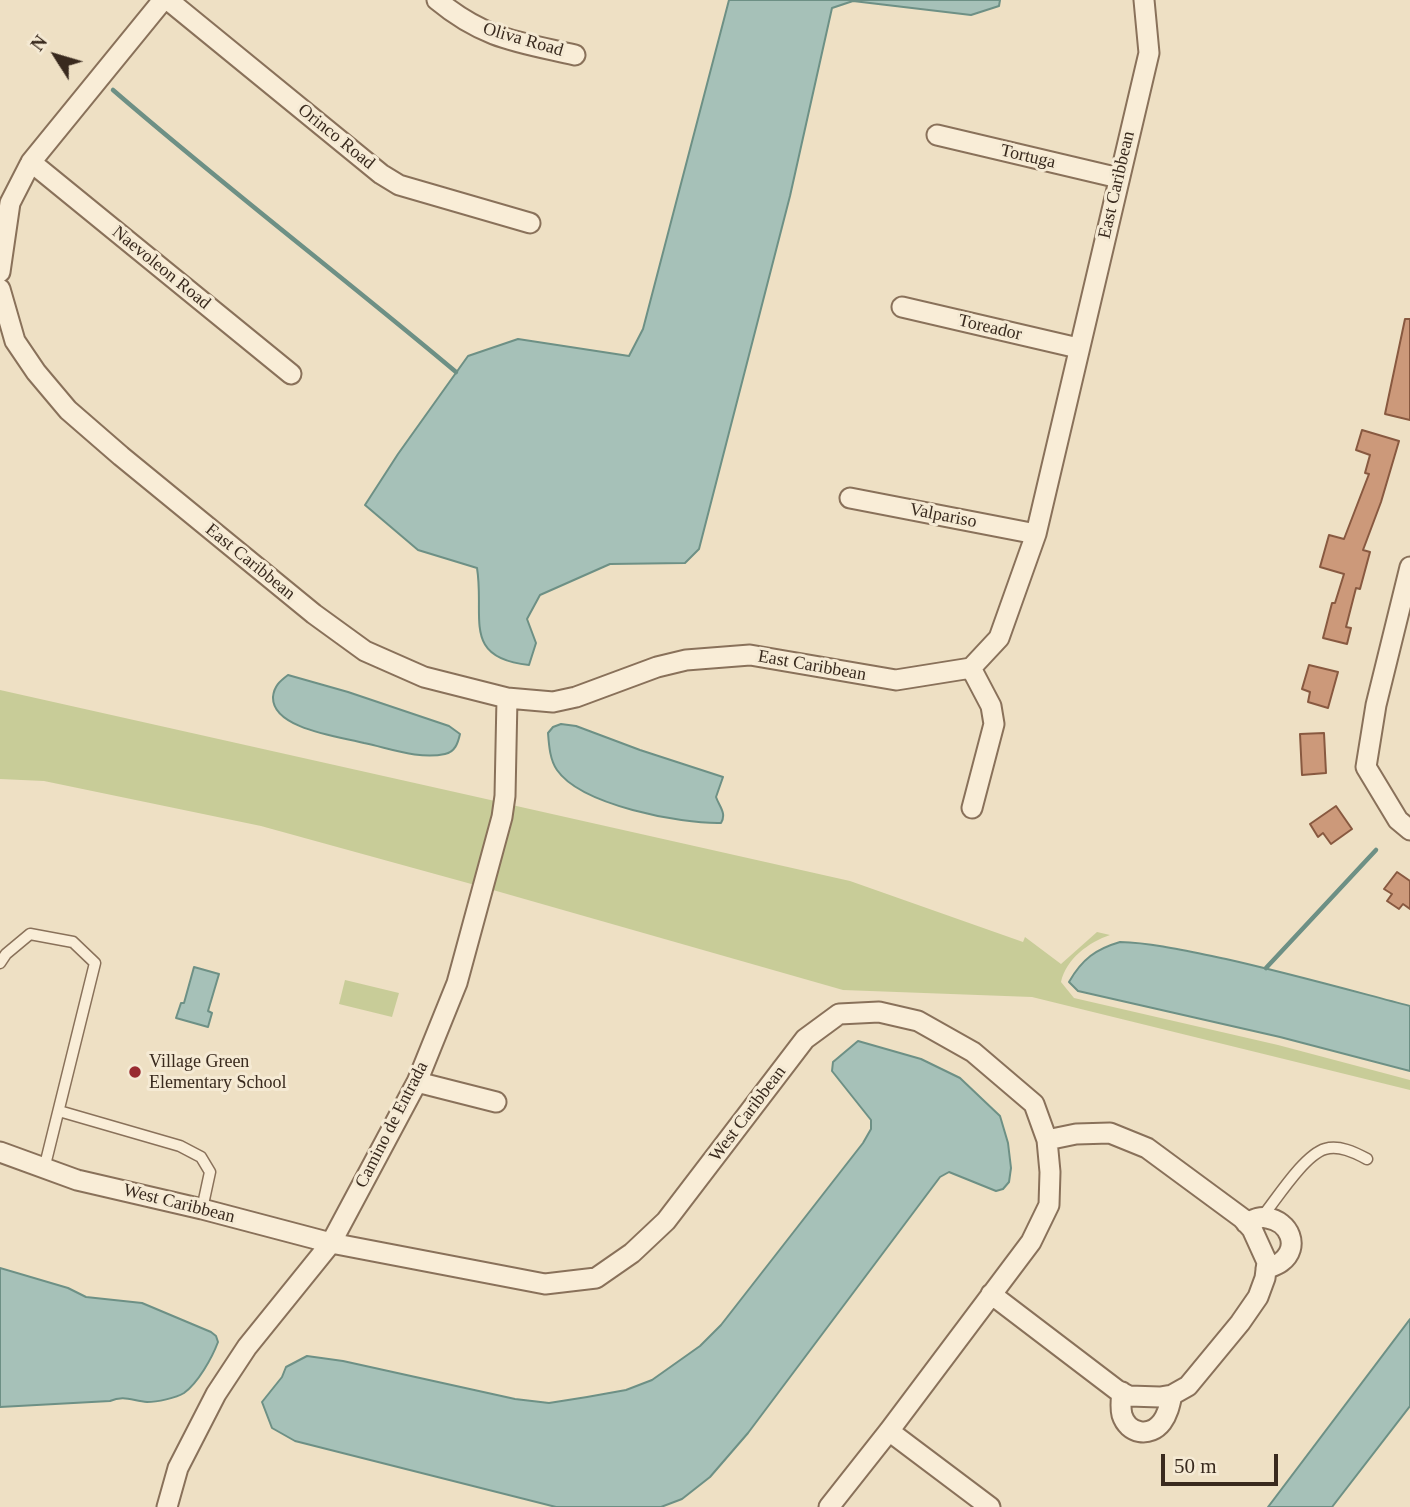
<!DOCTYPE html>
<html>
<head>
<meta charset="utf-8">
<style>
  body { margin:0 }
  #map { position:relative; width:1410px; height:1507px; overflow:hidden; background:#eee0c4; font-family:"Times New Roman",serif }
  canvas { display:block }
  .north { position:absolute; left:21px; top:21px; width:70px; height:70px; -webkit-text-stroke:5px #f5ead4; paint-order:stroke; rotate:307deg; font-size:19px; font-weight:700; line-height:28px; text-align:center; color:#392a1e }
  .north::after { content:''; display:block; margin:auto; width:24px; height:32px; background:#392a1e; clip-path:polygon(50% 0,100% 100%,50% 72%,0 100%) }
  .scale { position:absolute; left:1161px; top:1454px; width:117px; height:32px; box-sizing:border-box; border:4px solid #392a1e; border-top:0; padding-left:9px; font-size:21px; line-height:24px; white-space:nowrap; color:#392a1e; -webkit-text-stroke:5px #f5ead4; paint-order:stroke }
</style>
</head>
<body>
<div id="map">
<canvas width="1410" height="1507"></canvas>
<div class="north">N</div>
<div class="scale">50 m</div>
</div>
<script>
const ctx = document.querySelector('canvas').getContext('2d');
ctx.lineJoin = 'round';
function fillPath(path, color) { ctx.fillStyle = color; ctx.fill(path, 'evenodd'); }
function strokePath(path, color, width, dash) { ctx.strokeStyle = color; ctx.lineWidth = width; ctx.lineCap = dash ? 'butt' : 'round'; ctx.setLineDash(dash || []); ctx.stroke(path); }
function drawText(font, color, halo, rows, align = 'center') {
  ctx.font = font + ' "Times New Roman",serif'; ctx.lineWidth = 6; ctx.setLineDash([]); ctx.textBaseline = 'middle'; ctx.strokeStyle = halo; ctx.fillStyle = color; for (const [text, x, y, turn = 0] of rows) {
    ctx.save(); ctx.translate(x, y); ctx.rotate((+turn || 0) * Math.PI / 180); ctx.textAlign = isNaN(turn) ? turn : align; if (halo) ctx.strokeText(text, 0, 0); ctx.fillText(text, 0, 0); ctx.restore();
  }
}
fillPath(new Path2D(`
  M0,690L495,801L475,885L261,826L44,781L0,779Z
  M512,805L850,881L1023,942L1025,937L1061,964L1097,932L1110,935C1089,942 1066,959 1061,982L1074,998L1278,1045L1410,1080V1090L1032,997L843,990L493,890Z
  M345,980L399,993L392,1017L339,1004Z`), '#c8cc98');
const water = new Path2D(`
  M729,0H1000L999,6L971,15L853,1L832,8L790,196L699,549L685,563L610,564L540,595L527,619L536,643L529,665C461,658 485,617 477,568L418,550L365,505L398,454L468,356L518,339L629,356L643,329Z
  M288,675L348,692L449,726L460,734C458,743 455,752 445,754C419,760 389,748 364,743C341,737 272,729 273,697C274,686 280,681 288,675Z
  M561,724L576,726L640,750L723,777L716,797C719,806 727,813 721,823C680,824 581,805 557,770C550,760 549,746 548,733L553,727Z
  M1120,942C1156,943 1191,952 1226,959C1288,973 1349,990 1410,1006V1071L1280,1037L1078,991L1069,982C1082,959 1096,949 1120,942Z
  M194,967L219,974L208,1011L212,1013L208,1027L176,1018L181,1003H184Z
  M858,1041L921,1059L960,1078L1000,1116L1008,1143L1011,1168L1009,1182L1003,1189L996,1191L949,1172L940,1177L748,1433L710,1477L682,1499L661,1507H556L295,1441L272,1428L262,1402L282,1377L286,1367L307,1356L343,1361L515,1399L549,1403L587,1397L626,1390L652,1380L700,1346L721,1325L863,1143L871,1129V1120L832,1071L833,1062Z
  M0,1268L68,1288L86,1297L142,1303L211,1332L216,1336L218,1342C212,1358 198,1383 184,1393C176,1398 157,1402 147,1402C133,1401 124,1395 110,1401L0,1407Z
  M1410,1319V1406L1332,1507H1268Z`);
fillPath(water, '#a6c1b8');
strokePath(water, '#6d9085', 2);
strokePath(new Path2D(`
  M113,90C225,187 343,277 456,372
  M1266,968L1376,850`), '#6d9085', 4.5);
const building = new Path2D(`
  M1405,319H1410V420L1385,414Z
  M1362,430L1399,441L1381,502L1363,550L1370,552L1360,589L1356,588L1346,627L1351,628L1347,644L1323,638L1332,603H1335L1344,574L1320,567L1329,535L1344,539L1369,474L1365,473L1370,455L1356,450Z
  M1309,665L1338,672L1328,708L1308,702L1310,692L1302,689Z
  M1324,733L1326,773L1302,775L1300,734Z
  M1336,806L1352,829L1331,844L1323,833L1318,837L1310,824Z
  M1397,872L1410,881V909L1403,904L1399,909L1387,901L1392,894L1384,889Z`);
fillPath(building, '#cc997a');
strokePath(building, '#885940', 2);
const service = new Path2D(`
  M0,963L6,954L30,934L73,942L95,963L44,1169
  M59,1111L180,1146L201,1157L210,1172L202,1209
  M1262,1217C1276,1200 1304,1155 1325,1149C1339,1145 1354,1152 1367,1159`);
const minor = new Path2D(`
  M168,0L381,174L399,185L530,223
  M437,0C484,39 518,42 575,55
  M937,135L1119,178
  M31,162L291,374
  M0,272L10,203L31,162L163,0
  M0,289L15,341L36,372L68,410L121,456L314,614L365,651L424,677L507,698L553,702L576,697L657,667L686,660L750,655L896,680L971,668L999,638L1036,534L1149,53L1144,0
  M902,307L1078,348
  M850,498L1036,534
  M1410,567L1376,705L1366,767L1398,820L1410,830
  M971,668L991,706L994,724L972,808
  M417,1082L496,1102
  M0,1152L77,1180L202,1209L331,1243L545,1284L596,1278L632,1253L666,1221L805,1039L839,1014L879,1012L918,1021L973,1052L1034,1104L1047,1140L1050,1172L1049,1205L1031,1242L889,1431L829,1507
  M1246,1223C1253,1220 1260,1216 1267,1218C1289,1221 1301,1247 1281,1262C1277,1265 1271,1267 1266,1269
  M991,1294L1117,1390L1129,1396L1160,1397L1172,1395L1188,1386L1240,1323L1258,1297L1265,1278L1267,1262L1252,1229L1242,1218L1147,1148L1110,1133L1076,1134L1047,1140
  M1122,1392C1121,1400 1120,1407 1122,1415C1128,1434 1150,1438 1162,1422C1168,1414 1170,1404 1172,1395
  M889,1431L990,1507
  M167,1507L178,1468L216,1394L247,1347L331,1243L417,1082L457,983L502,817L505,796L507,698`);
strokePath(service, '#89715a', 13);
strokePath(minor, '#89715a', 23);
strokePath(service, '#f9edd7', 10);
strokePath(minor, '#f9edd7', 19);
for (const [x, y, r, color] of [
  [135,1072,7,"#982a30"]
]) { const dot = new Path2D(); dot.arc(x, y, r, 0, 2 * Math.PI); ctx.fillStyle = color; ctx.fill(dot); strokePath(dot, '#f5ead4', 2.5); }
drawText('18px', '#392a1e', '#f5ead4', [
  ["Oliva Road",523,40,16],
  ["Orinco Road",336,137,39],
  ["Tortuga",1028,157,13],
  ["East Caribbean",1117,185,-77],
  ["Naevoleon Road",161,268,39],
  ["Toreador",990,328,13],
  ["Valpariso",943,516,11],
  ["East Caribbean",250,562,39],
  ["East Caribbean",812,666,10],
  ["West Caribbean",748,1114,-53],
  ["Camino de Entrada",392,1125,-63],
  ["West Caribbean",179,1204,14]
]);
drawText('18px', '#392a1e', '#f5ead4', [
  ["Village Green",149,1062],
  ["Elementary School",149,1083]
], 'left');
</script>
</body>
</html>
